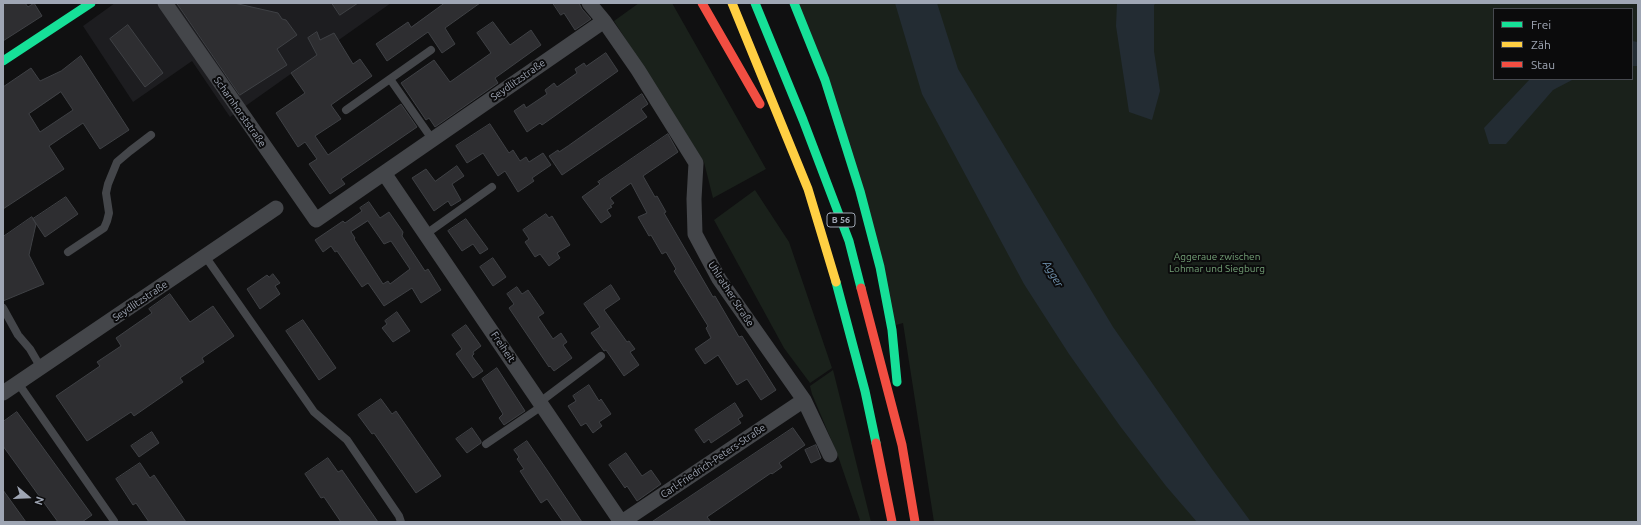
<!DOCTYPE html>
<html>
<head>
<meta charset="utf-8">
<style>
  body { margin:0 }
  #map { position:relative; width:1641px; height:525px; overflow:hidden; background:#101011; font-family:Ubuntu,sans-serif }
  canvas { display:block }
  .frame { position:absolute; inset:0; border:4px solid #9fa6b4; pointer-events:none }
  .legend { position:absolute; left:1493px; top:8px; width:140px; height:72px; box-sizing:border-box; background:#0b0b0c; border:1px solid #46494f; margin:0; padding:5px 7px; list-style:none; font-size:12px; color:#9fa6b4 }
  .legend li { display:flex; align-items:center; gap:8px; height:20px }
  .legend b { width:20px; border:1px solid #46494f }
  .north { position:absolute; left:8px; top:477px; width:40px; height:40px; -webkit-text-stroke:3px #0b0b0c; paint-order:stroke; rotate:109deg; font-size:11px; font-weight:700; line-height:16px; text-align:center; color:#9fa6b4 }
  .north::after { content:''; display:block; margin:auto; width:14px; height:18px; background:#9fa6b4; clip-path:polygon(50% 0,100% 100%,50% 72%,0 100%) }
</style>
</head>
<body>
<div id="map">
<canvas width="1641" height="525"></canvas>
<div class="frame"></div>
<ul class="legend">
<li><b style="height:5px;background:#16e098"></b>Frei</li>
<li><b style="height:5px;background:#ffcf43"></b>Zäh</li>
<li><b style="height:5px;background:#f24e42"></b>Stau</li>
</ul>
<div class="north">N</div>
</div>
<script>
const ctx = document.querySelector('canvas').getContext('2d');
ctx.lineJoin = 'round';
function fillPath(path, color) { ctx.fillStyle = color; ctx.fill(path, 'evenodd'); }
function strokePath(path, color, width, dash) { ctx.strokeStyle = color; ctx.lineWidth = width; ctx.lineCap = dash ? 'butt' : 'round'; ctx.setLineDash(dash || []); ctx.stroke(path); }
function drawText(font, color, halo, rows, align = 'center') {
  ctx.font = font + ' Ubuntu,sans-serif'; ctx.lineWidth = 4; ctx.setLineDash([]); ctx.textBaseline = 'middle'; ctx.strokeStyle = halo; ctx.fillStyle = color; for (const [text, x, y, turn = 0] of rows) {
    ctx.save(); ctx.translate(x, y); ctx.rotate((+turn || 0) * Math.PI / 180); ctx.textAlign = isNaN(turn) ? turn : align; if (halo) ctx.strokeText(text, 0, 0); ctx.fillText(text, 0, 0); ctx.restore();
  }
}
fillPath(new Path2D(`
  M115,3H391L230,117L192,61L133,102L83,26Z`), '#1d1d20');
fillPath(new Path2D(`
  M639,3H672L766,169L713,198L704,162L614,21Z
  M797,3H1638V522H934L903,323L896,325ZM1494,9H1632V79H1494Z
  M755,190L789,242L832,368L810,383L784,348L714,220Z
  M833,370L871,522H858L860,520L838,456L812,394L810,386Z`), '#1a211b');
fillPath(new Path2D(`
  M895,3H937L958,69L1113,327L1212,469L1251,522H1197L1166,486L1120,426L1069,354L1024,284L922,94Z
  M1117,3H1156L1154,5V51L1160,91L1152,120L1129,112L1116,26Z
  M1632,41L1638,42V66H1632Z
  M1530,79H1574L1553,90L1506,144H1489L1484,128Z`), '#232c33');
const building = new Path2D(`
  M3,3H25L28,7L34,3L42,16L3,41Z
  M177,3H234L278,13L282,19L286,20L297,35L277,49L287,65L240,95Z
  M332,3H358L340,15Z
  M445,3H480L445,28L455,44L442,53L428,32L387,61L376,44L408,22L411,27Z
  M553,3H579L582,9L591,19L575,30L564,13L561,15Z
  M493,22L510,45L531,30L541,45L495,78L498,83L435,127L429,118L426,120L401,83L434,60L450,82L491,53L477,33Z
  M128,25L163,73L145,87L110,39Z
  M317,32L320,40L334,33L353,64L360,59L372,76L331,105L341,119L315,136L328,155L401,104L417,127L341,179L345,184L330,194L309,164L317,159L305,142L298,147L276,113L305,93L291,73L317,55L308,38Z
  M606,53L618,71L542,125L540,123L527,132L514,111L524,104L526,108L547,94L545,90L554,83L557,87L577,73L575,69L584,63L586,66Z
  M81,56L129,130L100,149L83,123L49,146L64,169L3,209V87L31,68L40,81L61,71ZM61,92L73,110L40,132L29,114Z
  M642,94L648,104L641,109L647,117L562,175L549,156L558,150L559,152L568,146Z
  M490,124L509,153L513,150L520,161L526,157L529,162L543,153L551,165L532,178L534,181L518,192L505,171L498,176L483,153L467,163L456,146Z
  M668,134L678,152L643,176L655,197L657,196L666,212L664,213L713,297L715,296L739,337L742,336L776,390L761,400L747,379L737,385L718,355L705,364L695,349L711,338L706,328L708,326L674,271L676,269L666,252L662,254L651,235L649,236L638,217L647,213L631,183L610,198L614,203L610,206L612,207L607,210L611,216L601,223L582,197L600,184L598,182Z
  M457,166L464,176L452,184L461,200L451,206L448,201L434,211L412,178L426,169L435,181Z
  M66,197L78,214L45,237L33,219Z
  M369,202L380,218L389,212L403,232L402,236L425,271L428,269L441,290L421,303L412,288L384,306L368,283L362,287L337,251L335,252L331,246L323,252L315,240L343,221L345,223L362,211L360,208ZM368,221L384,244L391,241L410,269L390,284L388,281L383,284L354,239L355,238L351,232Z
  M546,214L549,218L552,216L570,245L557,253L560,258L549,266L540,254L535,257L525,242L529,239L523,230Z
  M32,217L36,224L29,255L44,284L3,301V237Z
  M466,219L488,249L480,254L473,244L462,251L448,231Z
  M493,258L506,277L493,286L480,267Z
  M273,274L280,283L275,286L280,294L260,309L247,289L267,275L269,277Z
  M611,285L620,299L604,310L627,342L629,341L635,349L630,352L639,365L624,376L606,350L604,351L591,333L600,327L584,304Z
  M517,287L522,294L528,290L544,313L538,317L553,339L561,333L567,342L563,345L572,358L554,371L550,366L549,367L509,308L514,304L507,294Z
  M170,294L190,322L213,306L234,336L202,358L204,362L180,378L183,382L134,416L131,412L87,441L56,396L100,366L97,362L121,346L116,338L152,313L149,309Z
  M397,312L410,331L393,342L382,328L387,324L385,321Z
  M303,320L336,368L319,380L286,331Z
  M466,325L481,346L473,352L474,354L472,356L483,371L473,378L456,354L462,349L452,335Z
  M497,368L525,411L504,425L499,418L503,414L482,379Z
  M589,385L599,401L601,399L611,414L599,422L602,426L593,433L586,423L581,426L568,406L576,401L573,396Z
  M381,399L392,414L396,411L441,476L416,493L374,433L372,434L358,415Z
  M735,403L743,416L738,419L741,423L711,443L709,439L704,443L695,430Z
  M17,412L92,515L82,522H58L3,446V422Z
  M472,428L481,441V443L467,453L456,439Z
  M793,428L805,445L779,463L782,467L772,474L771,473L707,517L711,522H652Z
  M152,432L159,443L139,457L131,446Z
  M527,441L547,470L582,522H563L547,499L541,503L520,471L524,469L517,459L519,457L514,450Z
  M816,445L821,458L811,463L805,450Z
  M626,453L642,476L651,470L661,484L637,501L627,486L625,488L609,465Z
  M328,458L338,472L342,470L378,522H341L324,497L321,498L305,474Z
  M140,463L150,478L154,475L186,522H149L136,503L133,505L116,479Z
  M3,490L26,522H3Z`);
fillPath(building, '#2e2e31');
strokePath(building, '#3f4145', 1);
strokePath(new Path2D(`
  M390,79L432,139
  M346,110L431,50
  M426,234L492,187
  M68,252L104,228L107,221L109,213L106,193L108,184L117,162L130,151L151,135
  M205,256L314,412L347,440L399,516L401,522
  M3,308L18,335L30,349L41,368
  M18,383L114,521
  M540,402L601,356
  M486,444L542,406`), '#44464a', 8);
strokePath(new Path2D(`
  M165,3L316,220L604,21
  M589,3L604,21L638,70L696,163L694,199L695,234L719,279L804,400L830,455
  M384,173L621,522
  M3,393L276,208
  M622,522L804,400`), '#44464a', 15);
strokePath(new Path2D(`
  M755,3L803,120L849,241L861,288
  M794,3L825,80L860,191L880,267L892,330L897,382
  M3,61L91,3
  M836,282L865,391L876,443`), '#16e098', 9);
strokePath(new Path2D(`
  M732,3L808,189L836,282`), '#ffcf43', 9);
strokePath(new Path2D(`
  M702,3L760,104
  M861,288L902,445L915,522
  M876,443L892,522`), '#f24e42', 9);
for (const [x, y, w] of [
  [841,220,28]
]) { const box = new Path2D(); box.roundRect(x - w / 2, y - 7, w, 14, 3); ctx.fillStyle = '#0b0b0c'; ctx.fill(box); strokePath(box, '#9fa6b4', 1); }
drawText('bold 9px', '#9fa6b4', null, [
  ["B 56",841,220]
]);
drawText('10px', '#9fa6b4', '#0b0b0c', [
  ["Seydlitzstraße",518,80,-35],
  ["Scharnhorststraße",240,112,55],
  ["Uhlrather Straße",731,294,57],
  ["Seydlitzstraße",140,301,-34],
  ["Freiheit",503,347,56],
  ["Carl-Friedrich-Peters-Straße",713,461,-34]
]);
drawText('10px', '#74a177', '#0b0b0c', [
  ["Aggeraue zwischen",1217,257],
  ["Lohmar und Siegburg",1217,269]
]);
drawText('italic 11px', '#7295b3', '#0b0b0c', [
  ["Agger",1053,274,59]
]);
</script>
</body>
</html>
